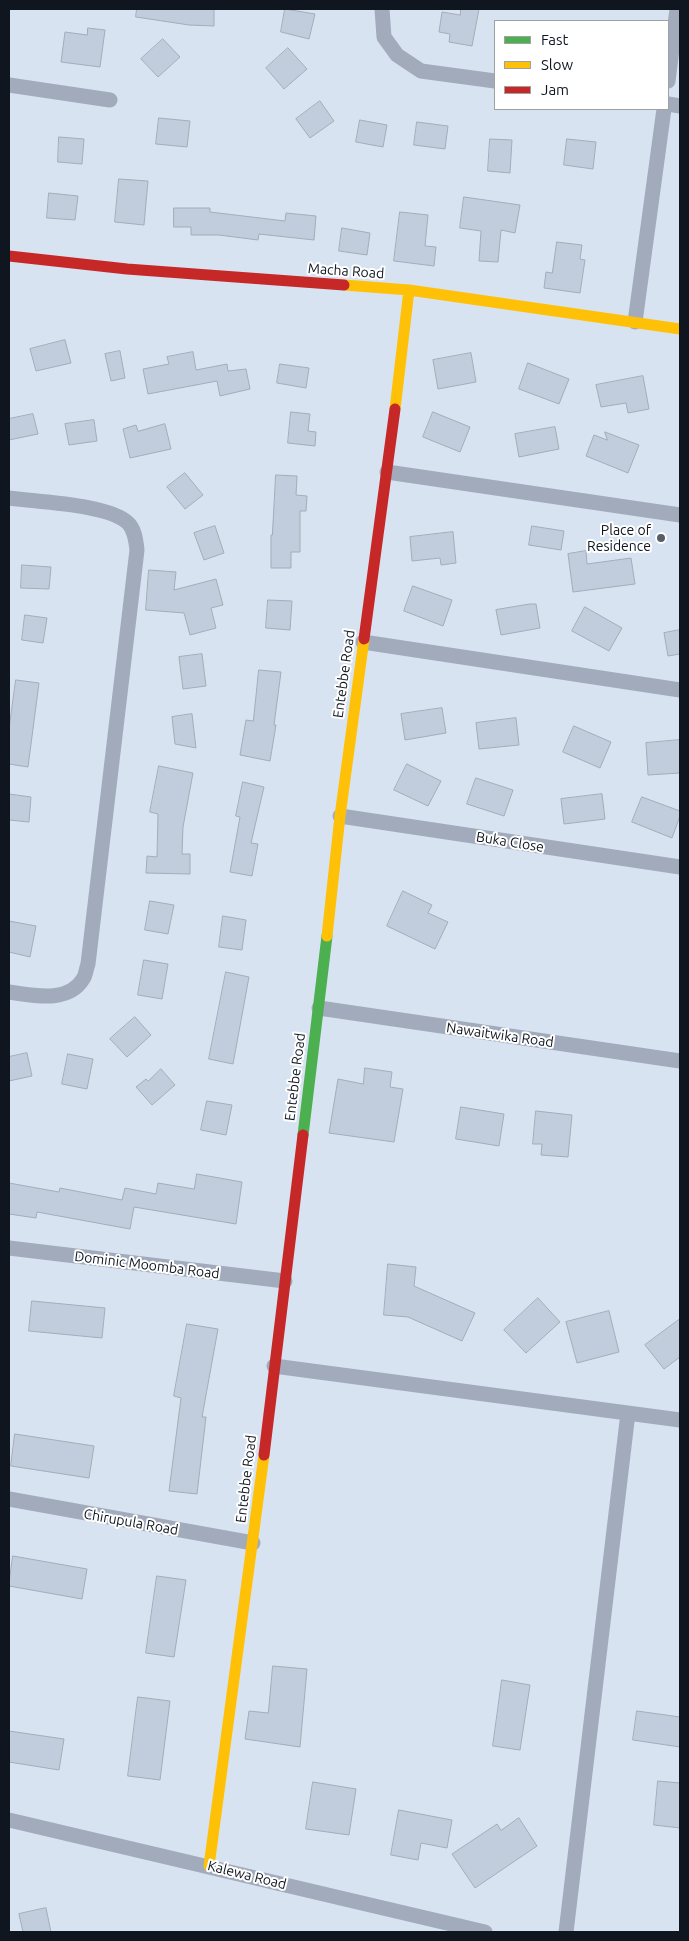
<!DOCTYPE html>
<html>
<head>
<meta charset="utf-8">
<style>
  body { margin:0 }
  #map { position:relative; width:689px; height:1941px; overflow:hidden; background:#d8e3f2; font-family:Ubuntu,sans-serif }
  canvas { display:block }
  .frame { position:absolute; inset:0; border:10px solid #0f161f; pointer-events:none }
  .legend { position:absolute; left:494px; top:20px; width:175px; height:90px; box-sizing:border-box; background:#fff; border:1px solid #9fa2a5; margin:0; padding:6px 9px; list-style:none; font-size:15px; color:#0f161f }
  .legend li { display:flex; align-items:center; gap:10px; height:25px }
  .legend b { width:25px; border:1px solid #9fa2a5 }
</style>
</head>
<body>
<div id="map">
<canvas width="689" height="1941"></canvas>
<div class="frame"></div>
<ul class="legend">
<li><b style="height:6px;background:#4caf50"></b>Fast</li>
<li><b style="height:6px;background:#ffc107"></b>Slow</li>
<li><b style="height:6px;background:#c62828"></b>Jam</li>
</ul>
</div>
<script>
const ctx = document.querySelector('canvas').getContext('2d');
ctx.lineJoin = 'round';
function fillPath(path, color) { ctx.fillStyle = color; ctx.fill(path, 'evenodd'); }
function strokePath(path, color, width, dash) { ctx.strokeStyle = color; ctx.lineWidth = width; ctx.lineCap = dash ? 'butt' : 'round'; ctx.setLineDash(dash || []); ctx.stroke(path); }
function drawText(font, color, halo, rows, align = 'center') {
  ctx.font = font + ' Ubuntu,sans-serif'; ctx.lineWidth = 4; ctx.setLineDash([]); ctx.textBaseline = 'middle'; ctx.strokeStyle = halo; ctx.fillStyle = color; for (const [text, x, y, turn = 0] of rows) {
    ctx.save(); ctx.translate(x, y); ctx.rotate((+turn || 0) * Math.PI / 180); ctx.textAlign = isNaN(turn) ? turn : align; if (halo) ctx.strokeText(text, 0, 0); ctx.fillText(text, 0, 0); ctx.restore();
  }
}
const building = new Path2D(`
  M137,9H214V26L189,25L136,17Z
  M285,9L315,14L309,39L281,32Z
  M461,9H479L472,46L449,42L450,34L439,32L442,12L460,15Z
  M88,28L105,30L100,67L61,62L65,32L87,35Z
  M163,39L180,57L158,77L141,59Z
  M288,48L307,69L284,89L266,68Z
  M320,101L334,121L310,138L296,119Z
  M159,118L190,121L187,147L156,144Z
  M360,120L387,125L383,147L356,142Z
  M417,122L448,126L445,149L414,145Z
  M59,137L84,139L82,164L58,162Z
  M490,139L512,140L510,173L488,171Z
  M567,139L596,142L593,169L564,165Z
  M119,179L148,181L144,225L115,222Z
  M49,193L78,196L75,220L47,218Z
  M464,197L520,205L515,233L501,230L498,262L479,261L481,231L460,228Z
  M174,208H210V212L285,221L286,213L316,216L314,240L259,234L258,240L219,235H191V227H174Z
  M400,212L428,215L425,246L436,247L434,266L394,261Z
  M342,228L370,233L367,255L339,251Z
  M557,242L582,245L580,259L585,260L580,293L544,288L546,272L552,273Z
  M65,340L71,363L36,371L30,349Z
  M120,351L125,378L111,381L105,354Z
  M193,352L196,370L227,364L228,371L246,369L250,389L220,396L217,381L148,394L143,369L169,364L167,357Z
  M471,353L476,382L438,389L433,360Z
  M528,363L569,379L559,404L519,389Z
  M280,364L309,368L306,388L277,383Z
  M643,376L649,409L628,413L626,403L601,407L596,385Z
  M291,412L310,414L308,431L316,432L315,446L288,443Z
  M433,412L470,427L460,452L423,437Z
  M33,414L38,434L9,440V419Z
  M94,420L97,441L69,445L65,424Z
  M165,424L171,449L130,458L123,429L136,425L138,431Z
  M555,427L559,449L519,457L515,434Z
  M605,432L639,445L628,473L586,456L594,435L607,440Z
  M185,473L203,495L185,509L167,487Z
  M276,475L297,476L296,495L307,496L306,511H300V552H291V568H271V535H272Z
  M215,526L224,553L204,560L194,533Z
  M532,526L564,531L561,550L529,545Z
  M453,532L456,563L441,565L440,558L412,561L410,537Z
  M586,551L587,564L631,558L635,584L573,592L568,554Z
  M22,565L51,567L49,589L21,588Z
  M149,570L176,572L174,590L216,579L223,605L211,608L216,628L190,635L184,613L146,610Z
  M413,586L452,600L443,626L404,611Z
  M268,600L292,601L290,630L266,628Z
  M530,604H536L540,628L501,635L496,610Z
  M585,607L622,628L609,651L572,631Z
  M25,615L47,618L43,643L22,640Z
  M680,630V654L668,656L664,633Z
  M202,654L206,686L183,689L179,657Z
  M259,670L281,672L274,725H276L270,761L240,755L246,720L253,721Z
  M16,680L39,683L28,767L9,764V729Z
  M442,708L446,733L405,740L401,714Z
  M192,714L196,748L175,744L172,717Z
  M516,718L519,745L479,749L476,723Z
  M574,726L611,742L600,768L563,752Z
  M680,740V773L648,775L646,743Z
  M407,764L441,781L428,806L394,790Z
  M159,766L193,773L183,827L182,854H190V874L146,873L147,856L157,857L158,814L150,812Z
  M476,778L513,790L504,816L467,804Z
  M243,782L264,787L251,843L258,844L252,876L230,872L240,817L236,816Z
  M9,794L31,797L29,822L9,820Z
  M602,794L605,819L564,824L561,799Z
  M642,797L680,811V816L672,838L632,822Z
  M403,891L432,905L428,913L448,922L435,949L387,926Z
  M150,901L174,905L168,934L145,930Z
  M223,916L246,920L242,950L219,947Z
  M9,921L36,926L30,957L9,952Z
  M144,960L168,964L162,999L138,995Z
  M226,972L249,977L233,1064L209,1059Z
  M135,1017L151,1035L127,1057L110,1039Z
  M27,1053L32,1076L9,1081V1057Z
  M68,1054L93,1059L87,1089L62,1084Z
  M365,1068L392,1072L390,1087L403,1089L394,1142L329,1133L338,1079L363,1084Z
  M161,1069L175,1085L152,1105L136,1087L146,1079L148,1081Z
  M207,1101L232,1105L226,1135L201,1130Z
  M461,1107L504,1114L499,1146L456,1139Z
  M536,1111L572,1115L568,1157L541,1155L542,1144H533Z
  M197,1174L242,1182L236,1224L134,1207L130,1229L37,1212L36,1218L9,1214V1183L59,1192L60,1188L122,1200L125,1188L156,1194L158,1183L194,1189Z
  M388,1264L416,1267L414,1286L475,1313L462,1341L408,1317L384,1315Z
  M538,1298L560,1322L526,1353L504,1330Z
  M32,1301L105,1308L102,1338L29,1331Z
  M609,1311L619,1352L577,1363L566,1322Z
  M680,1319V1357L664,1369L645,1345Z
  M187,1324L218,1329L202,1417H206L197,1494L169,1491L181,1398L174,1396Z
  M15,1434L94,1446L89,1478L11,1466Z
  M13,1556L87,1569L82,1599L9,1586Z
  M157,1576L186,1580L174,1657L146,1653Z
  M273,1666L307,1669L300,1747L245,1739L249,1711L268,1713Z
  M502,1680L530,1685L520,1750L493,1746Z
  M138,1697L170,1701L160,1780L128,1776Z
  M637,1711L680,1717V1747L633,1740Z
  M9,1731L64,1739L59,1770L9,1762Z
  M658,1781L680,1783V1828L654,1825Z
  M313,1782L356,1789L349,1835L306,1829Z
  M399,1810L452,1820L447,1848L421,1843L418,1860L391,1855Z
  M519,1818L537,1846L475,1888L452,1854L497,1824L501,1830Z
  M46,1908L51,1932H23L19,1914Z`);
fillPath(building, '#c1ccdc');
strokePath(building, '#a4acb7', 1);
strokePath(new Path2D(`
  M382,9L384,37L397,55L421,71L495,81
  M668,81L677,9
  M9,85L110,100
  M668,104L680,106
  M635,322L664,109
  M387,472L680,515
  M9,498C36,502 111,504 129,524C135,531 136,541 137,550L88,964C86,969 86,975 83,979C68,1004 32,995 9,992
  M363,642L680,690
  M340,816L680,867
  M319,1008L680,1061
  M9,1248L285,1281
  M274,1366L680,1420
  M9,1499L253,1543
  M9,1820L485,1932
  M566,1932L628,1413`), '#a1abbb', 15);
strokePath(new Path2D(`
  M303,1135L327,936`), '#4caf50', 11);
strokePath(new Path2D(`
  M344,285L409,290L680,329
  M395,409L409,290
  M327,936L340,816L364,639
  M209,1866L264,1455`), '#ffc107', 11);
strokePath(new Path2D(`
  M9,256L127,269L344,285
  M364,639L395,409
  M264,1455L303,1135`), '#c62828', 11);
for (const [x, y, r, color] of [
  [661,538,5,"#555e69"]
]) { const dot = new Path2D(); dot.arc(x, y, r, 0, 2 * Math.PI); ctx.fillStyle = color; ctx.fill(dot); strokePath(dot, '#fff', 2); }
drawText('14px', '#0f161f', '#fff', [
  ["Macha Road",346,271,4],
  ["Entebbe Road",344,674,-82],
  ["Buka Close",510,842,9],
  ["Nawaitwika Road",500,1035,8],
  ["Entebbe Road",295,1077,-83],
  ["Dominic Moomba Road",147,1265,7],
  ["Entebbe Road",246,1479,-83],
  ["Chirupula Road",131,1522,10],
  ["Kalewa Road",247,1875,14]
]);
drawText('14px', '#0f161f', '#fff', [
  ["Place of",651,530],
  ["Residence",651,546]
], 'right');
</script>
</body>
</html>
